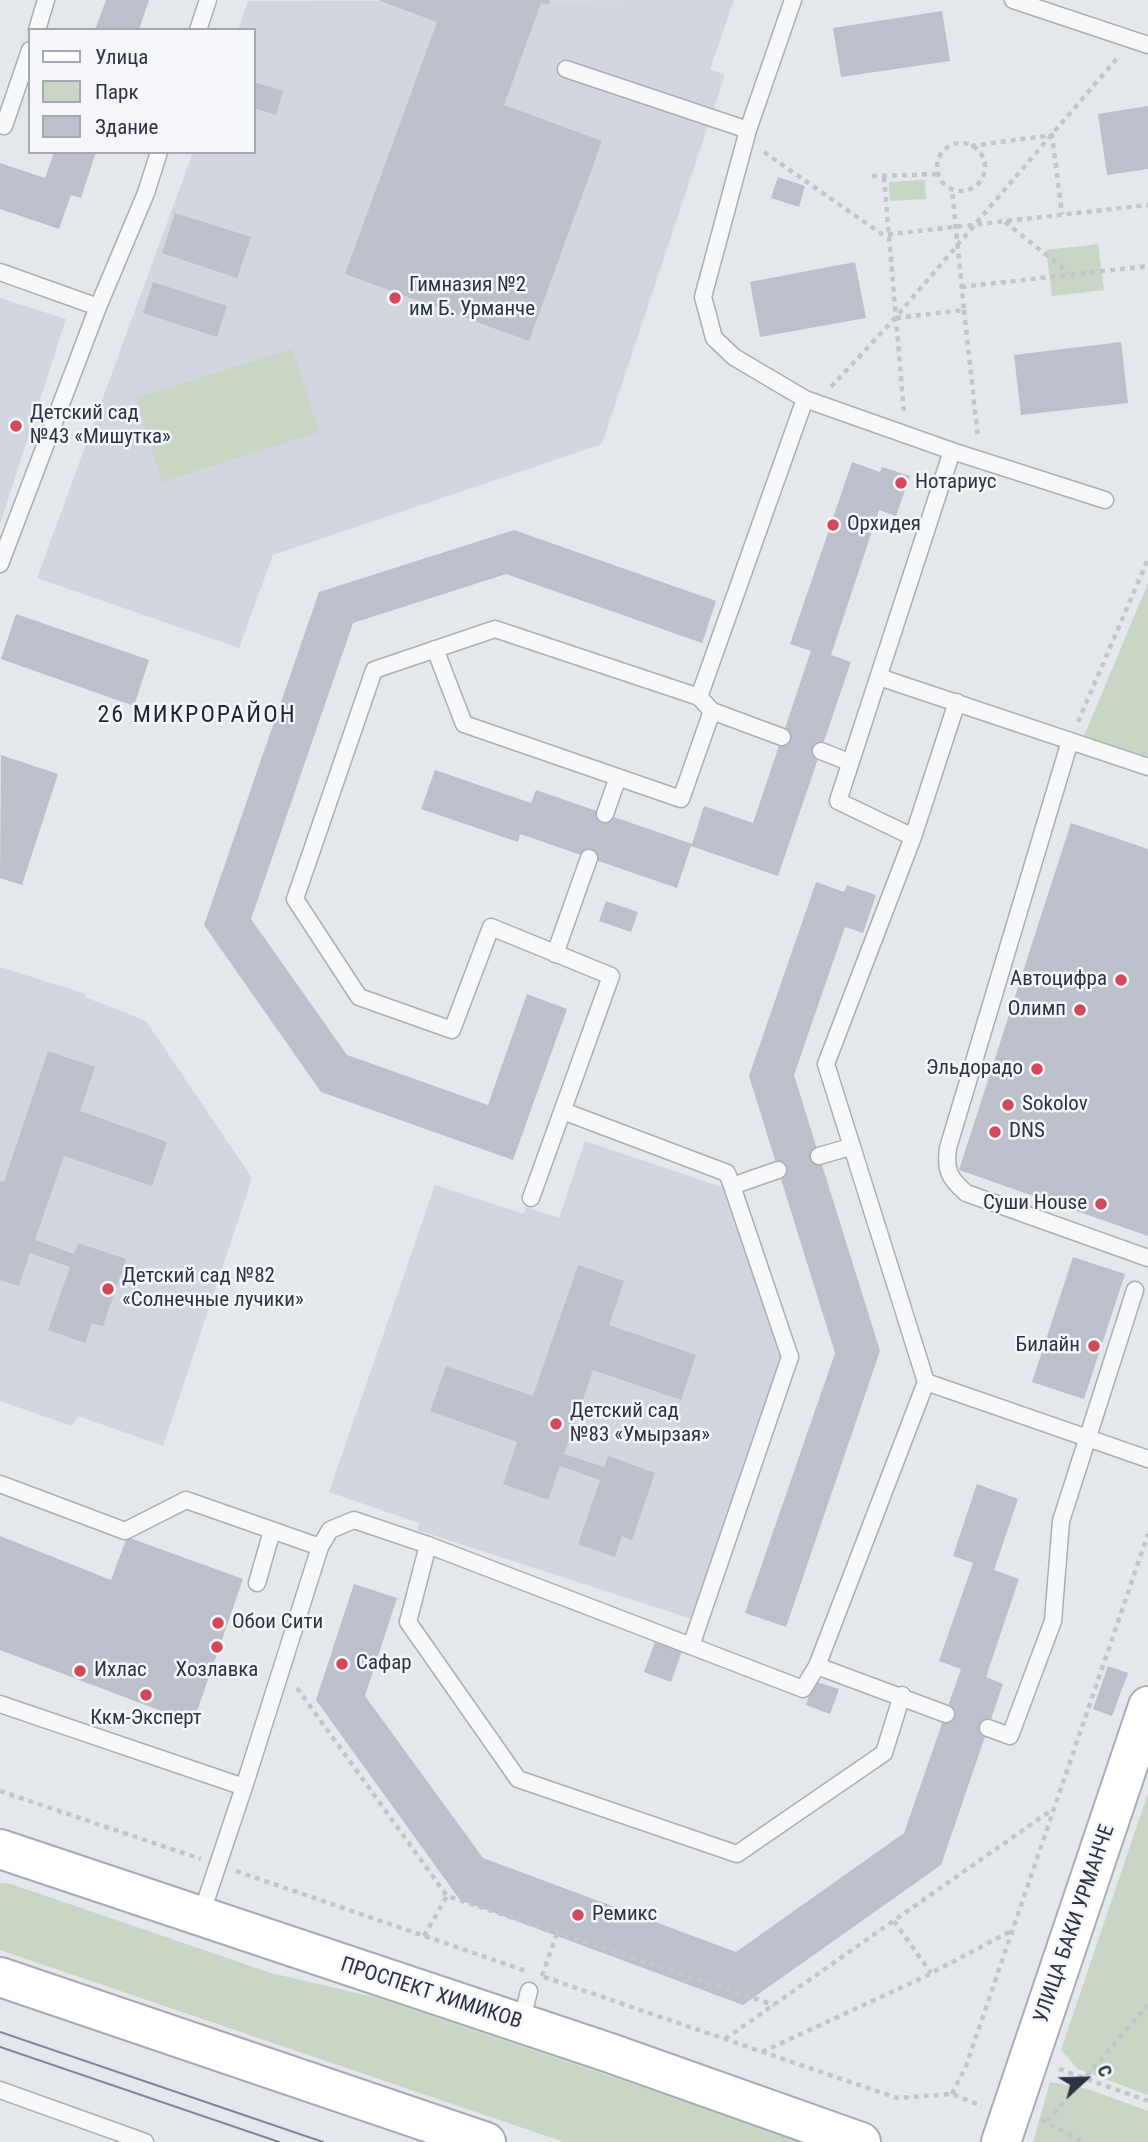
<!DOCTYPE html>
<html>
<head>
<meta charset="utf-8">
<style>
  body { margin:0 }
  #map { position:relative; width:1148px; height:2142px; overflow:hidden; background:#e4e7ec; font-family:"Roboto Condensed",sans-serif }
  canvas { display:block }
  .legend { position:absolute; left:28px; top:28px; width:228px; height:126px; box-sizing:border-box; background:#f4f6f9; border:2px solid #a4a8b1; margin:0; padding:9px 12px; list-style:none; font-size:21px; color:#2b3445 }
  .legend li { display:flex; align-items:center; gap:14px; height:35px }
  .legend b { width:35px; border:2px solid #a4a8b1 }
  .north { position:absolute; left:1050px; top:2044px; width:70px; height:70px; -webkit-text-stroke:5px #f4f6f9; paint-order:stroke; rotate:68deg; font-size:19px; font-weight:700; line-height:28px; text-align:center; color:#2b3445 }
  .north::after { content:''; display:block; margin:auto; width:24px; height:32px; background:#2b3445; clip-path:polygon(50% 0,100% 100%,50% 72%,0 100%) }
</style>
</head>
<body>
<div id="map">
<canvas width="1148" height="2142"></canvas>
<ul class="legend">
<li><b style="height:9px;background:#fff"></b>Улица</li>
<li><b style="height:19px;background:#c9d6c5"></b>Парк</li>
<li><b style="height:19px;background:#bbc0ca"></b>Здание</li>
</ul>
<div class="north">С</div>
</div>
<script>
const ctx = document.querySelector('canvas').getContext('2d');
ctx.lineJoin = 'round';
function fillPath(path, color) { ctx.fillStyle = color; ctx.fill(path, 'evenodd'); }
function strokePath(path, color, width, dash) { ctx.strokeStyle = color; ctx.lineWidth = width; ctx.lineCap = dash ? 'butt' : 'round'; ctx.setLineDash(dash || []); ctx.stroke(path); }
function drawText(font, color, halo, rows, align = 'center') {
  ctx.font = font + ' "Roboto Condensed",sans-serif'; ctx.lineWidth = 5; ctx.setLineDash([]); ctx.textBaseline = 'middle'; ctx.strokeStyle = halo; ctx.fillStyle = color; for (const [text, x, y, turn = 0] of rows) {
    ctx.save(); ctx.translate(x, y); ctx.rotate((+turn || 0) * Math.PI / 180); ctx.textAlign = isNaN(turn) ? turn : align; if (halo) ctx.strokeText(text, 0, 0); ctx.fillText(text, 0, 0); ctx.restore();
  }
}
fillPath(new Path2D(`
  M734,0L710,69L725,75L602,444L273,555L239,648L37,578L193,152H254V30H238L248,1Z
  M0,298L66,319L0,524Z
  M0,967L86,994L85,997L146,1021L252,1178L163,1446L78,1416L72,1426L0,1401Z
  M585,1141L725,1188L783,1357L692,1619L417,1530L419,1523L329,1492L435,1185L524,1214L526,1207L559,1218Z`), '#d2d6de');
fillPath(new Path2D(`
  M925,180L926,199L890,201L889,182Z
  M1098,244L1104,290L1052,296L1046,250Z
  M292,349L319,432L162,482L136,398Z
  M1148,583V763L1082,741Z
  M1148,1793V2095L1078,2069L1061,2050Z
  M0,1883L11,1884L271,1973L378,1998L806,2142H564L0,1950Z
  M1050,2082L1088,2089L1148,2111V2142H1033Z`), '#c9d6c5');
fillPath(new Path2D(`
  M106,0H149L139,30H95Z
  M378,0H550L548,5L541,3L504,105L602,141L529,341L345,274L437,22Z
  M942,11L950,61L841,77L833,28Z
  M254,82L283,91L276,115L254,108Z
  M1148,106V169L1107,175L1098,114Z
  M54,152H96L81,198L71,195L59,229L0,209V163L45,178Z
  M778,177L805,186L799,207L771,198Z
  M175,213L251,237L237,278L162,253Z
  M855,262L866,318L760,337L750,282Z
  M153,282L227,306L217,337L143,313Z
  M1121,342L1128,403L1021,415L1014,355Z
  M852,462L880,472L882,467L910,476L896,516L879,510L831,655L851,662L778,876L691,846L677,888L520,834L518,842L421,809L435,770L531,803L536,790L692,844L704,806L753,823L811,651L790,644Z
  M514,530L716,601L702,643L506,574L353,623L251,919L347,1055L488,1105L527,994L567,1009L513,1160L321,1092L204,925L319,592Z
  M16,614L149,660L134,706L1,659Z
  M1,755L58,774L22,885L0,878Z
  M1071,823L1148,849V1236L959,1170Z
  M816,882L844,892L847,885L876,895L863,933L845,927L794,1075L880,1351L786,1627L745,1613L835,1353L749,1076Z
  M606,901L638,912L631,932L599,921Z
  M48,1051L95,1067L80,1111L167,1142L152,1186L64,1156L35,1240L74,1254L78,1243L126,1259L103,1326L92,1323L85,1343L48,1330L70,1267L30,1253L19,1286L0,1280V1181L4,1182Z
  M1073,1257L1125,1274L1084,1399L1032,1382Z
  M578,1265L624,1281L609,1325L696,1355L681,1400L593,1370L564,1454L604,1467L608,1456L655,1473L632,1540L622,1536L615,1557L578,1544L600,1480L560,1466L548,1500L503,1484L517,1442L430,1411L446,1366L533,1396Z
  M977,1484L1018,1499L994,1570L1019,1579L986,1677L1003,1684L941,1865L743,2005L460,1900L316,1700L354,1584L397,1598L365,1696L483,1858L736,1952L904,1833L961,1669L939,1661L973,1563L953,1556Z
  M0,1536L111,1580L127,1537L243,1579L193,1723L0,1650Z
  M655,1642L682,1651L671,1682L644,1672Z
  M1108,1666L1128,1673L1112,1716L1093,1709Z
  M814,1681L839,1689L830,1714L806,1705Z`), '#bbc0ca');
const lane = new Path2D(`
  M793,0L748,130L703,297L714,338L734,357L805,399
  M1013,0L1148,45
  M37,30L46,0
  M198,30L208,0
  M566,69L748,130
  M0,125L4,126L30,50
  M0,272L98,307
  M952,451L1105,500
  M0,564L98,307L146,193L159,152
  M435,649L464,724L681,799L712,711L699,697
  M879,677L1148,767
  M712,711L782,737
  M1070,741L948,1148C945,1170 949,1178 966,1193L1148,1258
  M821,751L849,762
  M605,814L618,777
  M913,837L957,702
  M555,954L589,858
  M563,1111L727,1173L732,1186
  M819,1156L850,1147
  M531,1198L611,976L491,927L452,1030L359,997L295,899L374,670L495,629L699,697L805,399L952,451L838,801L913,837L826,1064L926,1382
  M0,1484L125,1531L186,1500L320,1547
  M428,1545L803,1689L817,1666L926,1382L1148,1459
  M257,1583L272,1531
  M691,1646L790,1357L732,1186L778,1170
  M817,1666L946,1714
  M0,1704L244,1787L200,1918
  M988,1728L1010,1736L1053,1621L1061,1521L1135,1290
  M244,1787L320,1547L330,1530L354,1520L428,1545L408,1622L518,1779L737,1854L884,1753L902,1695
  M521,2023L529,1991
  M0,2090L145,2142`);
const secondary = new Path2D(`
  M1001,2142L1148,1706`);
const primary = new Path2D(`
  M0,1849L610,2053L861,2142
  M0,1977L486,2142`);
strokePath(lane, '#a9aeb7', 19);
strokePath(secondary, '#a9aeb7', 42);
strokePath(primary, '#a3abb8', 42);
strokePath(new Path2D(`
  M937 167a24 24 0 1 1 48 0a24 24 0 1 1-48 0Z
  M971,146L1052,135L1062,214
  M764,152L883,235L1148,205
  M872,176L938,174
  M884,177L904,413
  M1005,222L1069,273
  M961,287L1148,266
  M964,310L978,438
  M896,318L964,310L952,189
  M831,387L895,318L1119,56
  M1078,722L1148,559
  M297,1688L447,1896L774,2005
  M0,1791L201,1859
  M236,1871L526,1971
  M894,1921L931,1973
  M424,1936L447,1896
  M542,1976L557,1933
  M544,1977L897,2098L952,2094L982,2106
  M725,2039L1053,1809
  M762,2052L922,1978L1011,1931
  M1059,2069L1148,2101
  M952,2094L966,2066L1148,1534
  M1041,2120L1085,2142
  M1047,2121L1148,2005`), '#c2c5cb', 4.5, [5, 5]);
strokePath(lane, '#f7f8fa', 16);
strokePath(secondary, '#fff', 38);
strokePath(primary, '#fff', 38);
strokePath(new Path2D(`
  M0,2032L323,2142
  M0,2047L279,2142`), '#7d8696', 2);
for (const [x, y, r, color] of [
  [395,298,7,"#d1495b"],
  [16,426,7,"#d1495b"],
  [901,483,7,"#d1495b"],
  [833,525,7,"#d1495b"],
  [1121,980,7,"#d1495b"],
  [1080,1010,7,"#d1495b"],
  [1037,1069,7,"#d1495b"],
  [1008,1105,7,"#d1495b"],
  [995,1132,7,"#d1495b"],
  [1101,1204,7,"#d1495b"],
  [108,1289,7,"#d1495b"],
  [1094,1346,7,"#d1495b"],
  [556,1424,7,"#d1495b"],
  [218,1623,7,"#d1495b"],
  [217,1647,7,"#d1495b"],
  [342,1664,7,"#d1495b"],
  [80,1671,7,"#d1495b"],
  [146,1695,7,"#d1495b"],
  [578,1915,7,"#d1495b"]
]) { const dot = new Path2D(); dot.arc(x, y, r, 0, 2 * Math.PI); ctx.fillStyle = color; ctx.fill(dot); strokePath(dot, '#f4f6f9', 2.5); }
drawText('21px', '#2b3445', '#f4f6f9', [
  ["Гимназия №2",409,286],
  ["им Б. Урманче",409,310],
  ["Детский сад",30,414],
  ["№43 «Мишутка»",30,438],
  ["Нотариус",915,483],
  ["Орхидея",847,525],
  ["Автоцифра",1107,980,"right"],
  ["Олимп",1066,1010,"right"],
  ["Эльдорадо",1023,1069,"right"],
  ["Sokolov",1022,1105],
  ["DNS",1009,1132],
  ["Суши House",1087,1204,"right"],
  ["Детский сад №82",122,1277],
  ["«Солнечные лучики»",122,1301],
  ["Билайн",1080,1346,"right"],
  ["Детский сад",570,1412],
  ["№83 «Умырзая»",570,1436],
  ["Обои Сити",232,1623],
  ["Сафар",356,1664],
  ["Ихлас",94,1671],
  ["Хозлавка",217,1671,"center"],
  ["Ккм-Эксперт",146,1719,"center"],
  ["Ремикс",592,1915]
], 'left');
drawText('21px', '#2b3445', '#f4f6f9', [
  ["УЛИЦА БАКИ УРМАНЧЕ",1075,1924,-71],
  ["ПРОСПЕКТ ХИМИКОВ",431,1994,18]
]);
ctx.letterSpacing = '2px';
drawText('24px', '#1d2536', '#f4f6f9', [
  ["26 МИКРОРАЙОН",197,716]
]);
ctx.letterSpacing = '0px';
</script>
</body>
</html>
